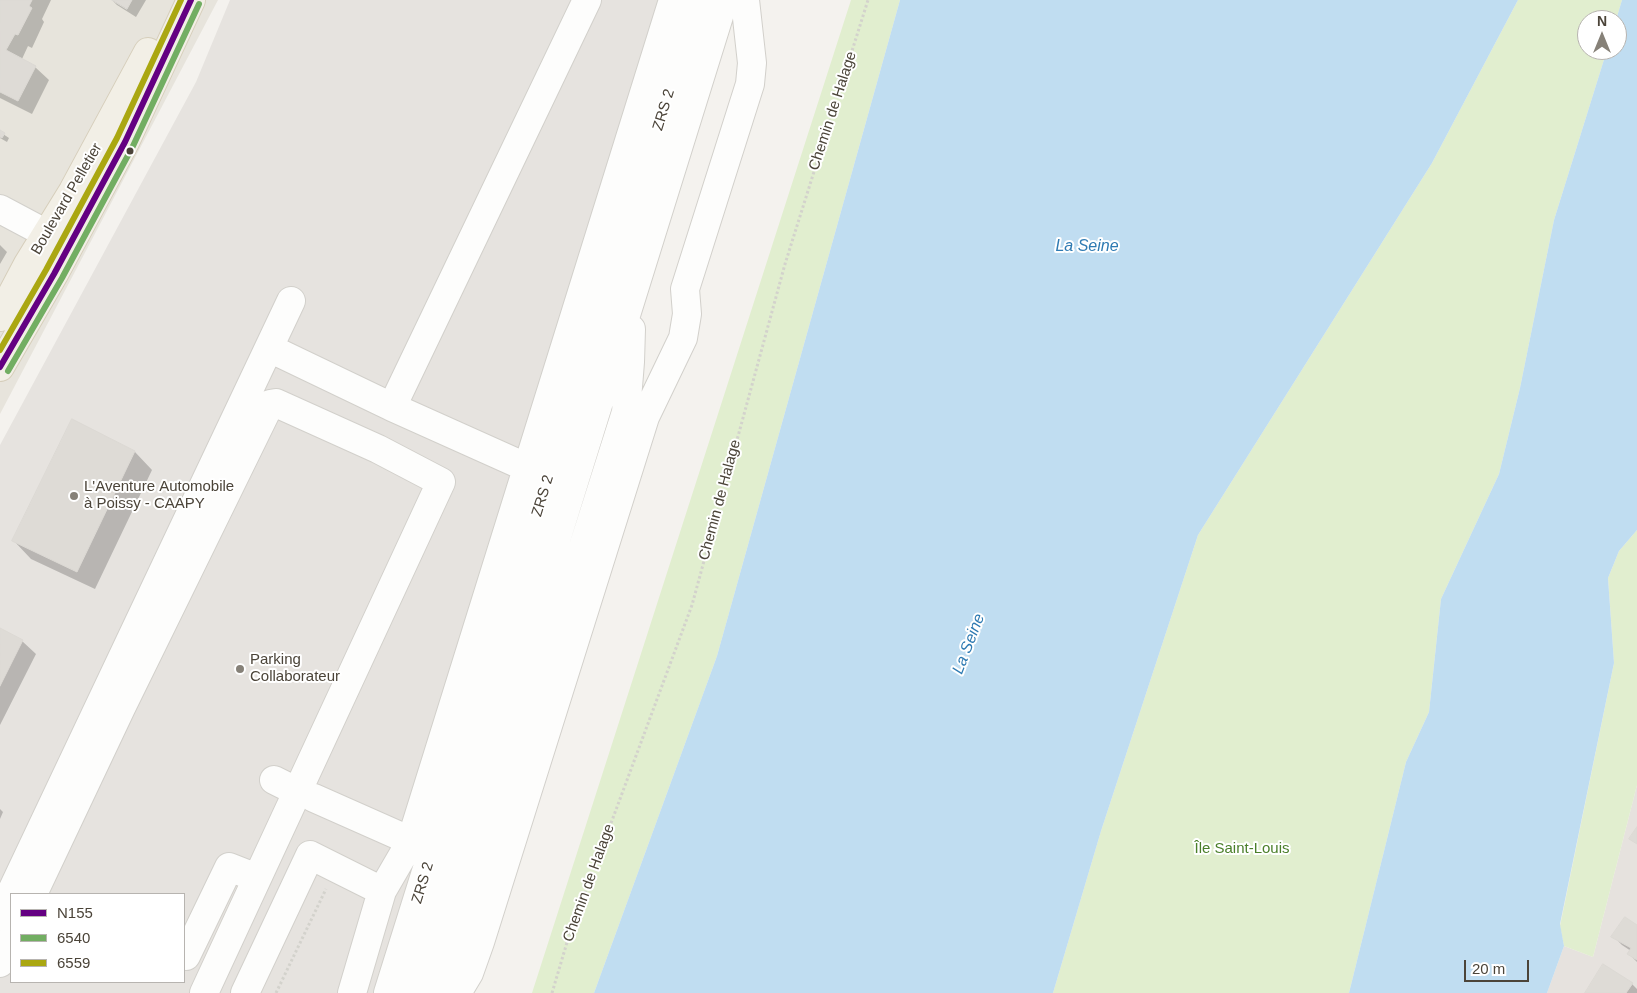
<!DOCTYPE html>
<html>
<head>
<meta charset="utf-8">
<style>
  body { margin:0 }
  #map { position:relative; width:1637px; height:993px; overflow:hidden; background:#f4f2ee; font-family:Arial,sans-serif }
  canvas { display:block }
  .legend { position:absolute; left:10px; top:893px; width:175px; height:90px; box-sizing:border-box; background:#fff; border:1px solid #b7b4b0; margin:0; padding:6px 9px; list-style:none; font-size:15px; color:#4b4439 }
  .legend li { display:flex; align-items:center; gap:10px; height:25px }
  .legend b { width:25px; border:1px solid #b7b4b0 }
  .north { position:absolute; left:1577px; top:10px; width:50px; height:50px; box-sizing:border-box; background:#fff; border:1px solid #b7b4b0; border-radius:50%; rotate:0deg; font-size:14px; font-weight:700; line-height:20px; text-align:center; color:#4b4439 }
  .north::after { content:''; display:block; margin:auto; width:18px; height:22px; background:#868178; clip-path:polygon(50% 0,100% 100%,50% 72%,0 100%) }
  .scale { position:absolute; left:1464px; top:960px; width:65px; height:22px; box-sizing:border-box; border:2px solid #4b4439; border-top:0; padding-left:6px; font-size:15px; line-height:18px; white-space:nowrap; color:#4b4439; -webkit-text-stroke:4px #fff; paint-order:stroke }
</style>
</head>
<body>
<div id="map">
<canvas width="1637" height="993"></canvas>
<ul class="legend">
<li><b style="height:6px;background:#640082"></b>N155</li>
<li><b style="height:6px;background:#72ae62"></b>6540</li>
<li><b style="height:6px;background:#aaa711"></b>6559</li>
</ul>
<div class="north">N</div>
<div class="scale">20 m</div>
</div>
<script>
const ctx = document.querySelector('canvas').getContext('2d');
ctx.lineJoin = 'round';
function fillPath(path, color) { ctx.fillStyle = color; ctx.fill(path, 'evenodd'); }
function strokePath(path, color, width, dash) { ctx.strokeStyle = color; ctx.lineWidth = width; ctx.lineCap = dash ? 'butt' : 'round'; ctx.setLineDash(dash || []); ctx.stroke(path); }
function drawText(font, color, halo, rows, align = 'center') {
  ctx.font = font + ' Arial,sans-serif'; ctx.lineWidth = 4; ctx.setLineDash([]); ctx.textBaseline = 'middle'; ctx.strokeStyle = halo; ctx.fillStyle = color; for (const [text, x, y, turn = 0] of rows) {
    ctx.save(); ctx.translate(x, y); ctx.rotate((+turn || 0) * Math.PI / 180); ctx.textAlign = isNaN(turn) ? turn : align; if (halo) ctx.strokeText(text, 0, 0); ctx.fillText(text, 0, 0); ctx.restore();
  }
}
fillPath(new Path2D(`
  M0,0H218L0,414Z`), '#e7e4dc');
fillPath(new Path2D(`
  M1637,785V993H1547L1564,946L1593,957Z`), '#e6e2de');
fillPath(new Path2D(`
  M851,0H900L717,656L594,993H532Z
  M1518,0H1622L1616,20H1587V50H1607L1554,220L1520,388L1499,474L1441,599L1429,712L1406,762L1349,993H1053L1101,831L1198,535L1432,163Z
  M1637,530V785L1593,957L1564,946L1560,926L1614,663L1608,578L1619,551Z`), '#e1eecf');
fillPath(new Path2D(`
  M230,0H687L380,993H0V445L196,82ZM11,894H184V982H11Z`), '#e6e3df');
fillPath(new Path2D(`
  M900,0H1518L1432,163L1198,535L1101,831L1053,993H594L717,656Z
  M1622,0H1637V530L1619,551L1608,578L1614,663L1560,924L1564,946L1547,993H1349L1406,762L1429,712L1441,599L1499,474L1520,388L1554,220L1607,50H1617L1616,20Z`), '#c0ddf1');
fillPath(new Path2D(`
  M0,0H51L42,19L44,22L32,48L28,46L22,59L35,67L49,80L32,114L0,98Z
  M112,0H146L136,17L117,5Z
  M0,132L9,138L7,142L0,138Z
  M0,245L7,252L0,264Z
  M73,421L135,452L152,470L95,589L31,559L14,541Z
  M0,630L22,641L36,654L0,725Z
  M0,809L3,812L0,819Z
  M1637,927V962L1629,954L1631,951L1622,945L1613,936Z
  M1632,984L1637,989V993H1586Z`), '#0003');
const building = new Path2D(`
  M0,0H32L29,6L32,8L18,35L15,34L6,50L36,66L18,101L0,92Z
  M112,0H132L127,9Z
  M0,130L5,133L2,138L0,137Z
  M72,419L135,451L77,572L12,541Z
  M0,628L23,640L0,686Z
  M1637,827V844L1629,839Z
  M1625,917L1637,925V960L1627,954L1631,948L1611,937Z
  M1603,964L1633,983L1626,993H1585Z`);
fillPath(building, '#dedbd6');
strokePath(building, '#dcd9d4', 1);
const minor = new Path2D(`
  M0,209L47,234L69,239
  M269,348L392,407L587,0
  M392,407L528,468
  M274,780L298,792
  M314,798L411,841
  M382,891L411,841L673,0
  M33,894L121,708L270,404L276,403L378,449L441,482L204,993
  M0,916L291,301
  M186,956L229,867L257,878
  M0,963L11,939
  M245,993L310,855L382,891L352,993
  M388,993L699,0
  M415,993L724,0
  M427,993L437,978L459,938L626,412L630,362L631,329
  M457,993L469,973L480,942L645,417L683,338L687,314L685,289L750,84L752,63L745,0`);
const major = new Path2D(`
  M0,317L28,264L73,191L148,52
  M0,367L54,274L125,142L191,0`);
strokePath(minor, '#d2d0cb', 30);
strokePath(major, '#d6cebb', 30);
strokePath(new Path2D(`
  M276,993L326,889
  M552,993L568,939L692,605L785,264L868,0`), '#d3d2cc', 3, [2.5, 2.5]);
strokePath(minor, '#fdfdfc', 28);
strokePath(major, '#f2efe6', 28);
strokePath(new Path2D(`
  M0,367L54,274L125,142L191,0`), '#640082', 6);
strokePath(new Path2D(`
  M8,371L62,278L133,146L199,4`), '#72ae62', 6);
strokePath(new Path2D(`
  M0,350L46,270L117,138L181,0`), '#aaa711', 6);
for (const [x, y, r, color] of [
  [130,151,4.5,"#4b4439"],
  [74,496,5,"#868178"],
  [240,669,5,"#868178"]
]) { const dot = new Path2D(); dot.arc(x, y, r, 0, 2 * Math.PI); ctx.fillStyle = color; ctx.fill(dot); strokePath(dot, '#fff', 2); }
drawText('15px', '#4b4439', '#fff', [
  ["ZRS 2",664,110,-73],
  ["Chemin de Halage",833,111,-72],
  ["Boulevard Pelletier",67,199,-60],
  ["ZRS 2",543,496,-73],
  ["Chemin de Halage",720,500,-75],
  ["ZRS 2",423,883,-73],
  ["Chemin de Halage",589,883,-70]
]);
drawText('15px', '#4b4439', '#fff', [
  ["L'Aventure Automobile",84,487],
  ["à Poissy - CAAPY",84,504],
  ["Parking",250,660],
  ["Collaborateur",250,677]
], 'left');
drawText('15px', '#4a7f2a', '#fff', [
  ["Île Saint-Louis",1242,849]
]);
drawText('italic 16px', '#2e7ab2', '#fff', [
  ["La Seine",1087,247],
  ["La Seine",969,644,-69]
]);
</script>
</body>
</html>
